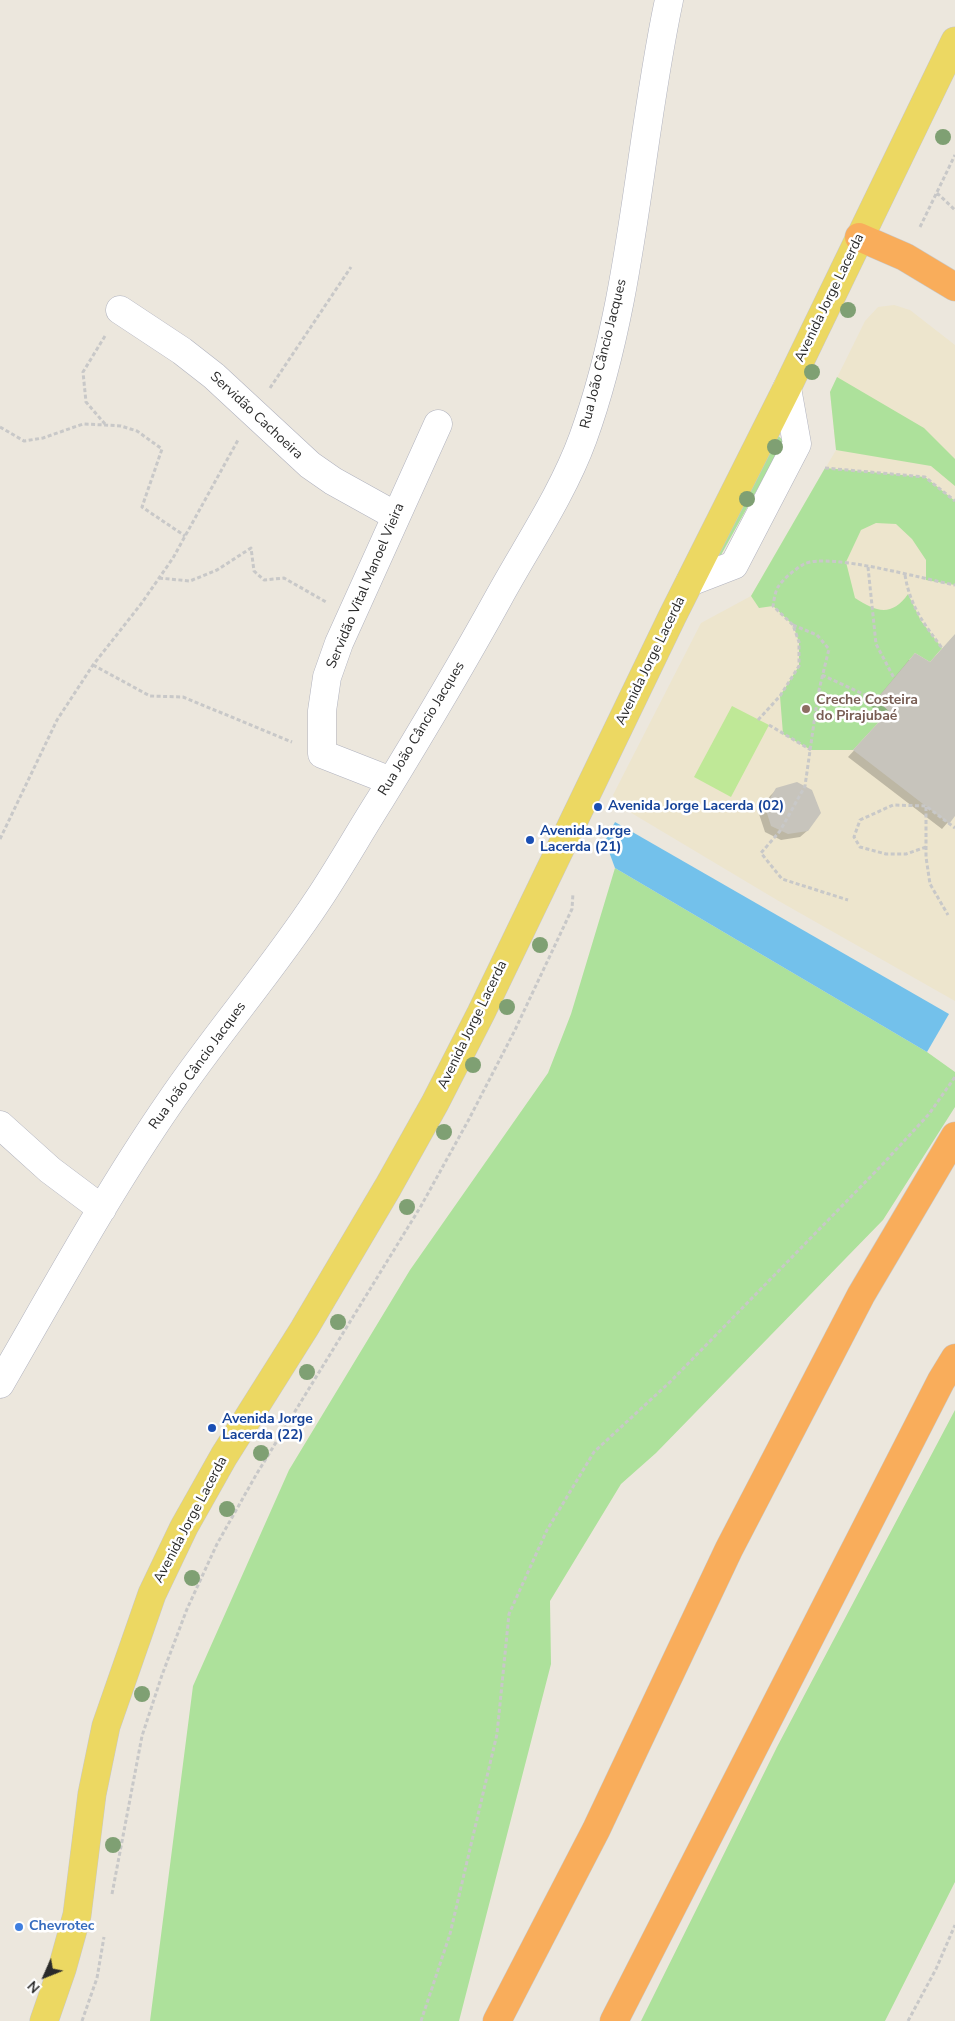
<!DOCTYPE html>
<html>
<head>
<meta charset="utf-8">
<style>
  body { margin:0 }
  #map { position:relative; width:955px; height:2021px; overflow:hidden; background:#ece7dd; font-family:"Nunito Sans",sans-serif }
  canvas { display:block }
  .north { position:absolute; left:20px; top:1951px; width:50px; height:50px; -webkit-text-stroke:4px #fff; paint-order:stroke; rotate:226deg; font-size:14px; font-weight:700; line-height:20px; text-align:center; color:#2a2a2a }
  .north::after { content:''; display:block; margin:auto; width:18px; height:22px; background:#2a2a2a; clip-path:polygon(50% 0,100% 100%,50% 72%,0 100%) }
</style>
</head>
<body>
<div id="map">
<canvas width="955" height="2021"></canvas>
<div class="north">N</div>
</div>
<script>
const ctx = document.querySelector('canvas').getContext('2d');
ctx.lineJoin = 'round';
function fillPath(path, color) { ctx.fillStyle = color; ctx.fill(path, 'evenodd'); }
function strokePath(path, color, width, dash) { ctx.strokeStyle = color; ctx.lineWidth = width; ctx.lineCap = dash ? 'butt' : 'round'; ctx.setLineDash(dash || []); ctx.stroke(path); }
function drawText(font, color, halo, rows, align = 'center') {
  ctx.font = font + ' "Nunito Sans",sans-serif'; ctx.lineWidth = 5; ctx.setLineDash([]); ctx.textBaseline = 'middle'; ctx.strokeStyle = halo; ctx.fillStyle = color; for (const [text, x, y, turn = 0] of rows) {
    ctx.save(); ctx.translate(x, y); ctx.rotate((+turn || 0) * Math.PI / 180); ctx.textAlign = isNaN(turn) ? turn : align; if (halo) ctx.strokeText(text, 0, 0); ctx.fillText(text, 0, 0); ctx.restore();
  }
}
fillPath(new Path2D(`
  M894,305L910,310L955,345V1001L777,900L618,805L613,795L701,623L751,596L836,450L830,392L865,321L878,307Z`), '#ede5cd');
fillPath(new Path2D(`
  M837,377L924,428L955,459V486L931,466L836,450L830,392Z
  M776,434L784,441L721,555L713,553Z
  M825,468L925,477L955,501V585L926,580V560L912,539L896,524L876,523L861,530L846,562L855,598C876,612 892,617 908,594L921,621L942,648L930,662L915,653L877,699L889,711L853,750H811L783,734L780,696L799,666V642L793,625L773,606L759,608L751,596Z
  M615,868L927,1052L955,1072V1107L883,1220L656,1453L621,1484L550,1601L551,1664L459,2021H150L193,1686L289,1470L410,1270L548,1073L571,1014Z
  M955,1410V1882L885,2021H641L777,1747Z`), '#ade19b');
fillPath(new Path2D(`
  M732,706L769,725L731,797L694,777Z`), '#bfe897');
fillPath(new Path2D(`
  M615,822L949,1014L927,1052L615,868L605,841Z`), '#73c1eb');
fillPath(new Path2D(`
  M955,635V814L942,829L848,757L884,718L871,706L909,660L930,664Z
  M777,789L807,831L800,837L781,840L765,832L759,814L770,796Z`), '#0003');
fillPath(new Path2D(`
  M955,634V816L949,824L853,750L889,711L876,700L915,653L930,662Z
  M797,782L812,790L821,813L808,831L788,834L771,826L765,807L776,788Z`), '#c7c4bc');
const minor = new Path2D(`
  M120,310L182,351L214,376L310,465L333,481L396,516
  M690,582L734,565L797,444L787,388
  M391,781L322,754V711L327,677L339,643L438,424
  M0,1125L50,1170L102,1209
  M0,1384C55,1289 108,1192 170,1102C217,1033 272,970 318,900C340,867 359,833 380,800C421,733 461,666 499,597C527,546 563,493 583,438C634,297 638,145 669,0`);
const major = new Path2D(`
  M44,2021L62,1969L77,1915L92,1794L106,1726L152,1594L184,1527L224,1456L304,1329L388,1187L435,1103L481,1013L672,617L787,388L955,41`);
const highway = new Path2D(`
  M859,237L905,257L955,287
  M497,2021L596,1830L729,1549L861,1295L955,1136
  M614,2021L941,1381L955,1358`);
strokePath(minor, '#b0b2be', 29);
strokePath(major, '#c8c8c8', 29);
strokePath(highway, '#c8c8c8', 29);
strokePath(new Path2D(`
  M937,193L955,210
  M920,227L955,155
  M105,336L83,372L86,402L105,424
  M270,388L351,267
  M0,427L24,441L43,438L83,424L105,425L121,426L137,431L162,449L142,507L185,536
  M825,468L925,477L955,501
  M868,567L876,644L894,678
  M905,575C910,606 924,624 942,648
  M159,578L190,581L217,570L251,548L254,571L264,580L284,578L326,602
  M793,625L817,635L829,649L818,694L805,786L780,831L761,853L782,879L848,900
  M93,665L150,696L183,697L292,742
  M822,675L876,700
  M758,720L780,696L799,666V642L793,625L773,606C774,600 775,592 778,587C783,579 795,569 804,564C829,552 923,579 955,585
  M769,725L811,750
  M926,807V857L930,884L948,915
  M0,839L57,720L93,665L141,604L173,558L238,440
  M926,847L906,854H886L860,847L854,837L860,820L893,805L926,806L955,828
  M112,1894L142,1736L162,1675L187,1609L217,1544L256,1475L421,1206L468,1121L515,1030L572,909L573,893
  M82,2021L97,1978L104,1937
  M421,2021L450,1934L497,1734L509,1614L547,1530L594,1452L671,1381L881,1166L929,1114L955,1077
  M908,2021L936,1969L955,1925`), '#c8c8c8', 3, [4, 2.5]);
strokePath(minor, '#fff', 28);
strokePath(major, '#ecd862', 28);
strokePath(highway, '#f9ad5b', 28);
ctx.fillStyle = '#7fa073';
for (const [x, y] of [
  [943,137],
  [848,310],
  [812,372],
  [775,447],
  [747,499],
  [540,945],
  [507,1007],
  [473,1065],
  [444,1132],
  [407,1207],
  [338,1322],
  [307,1372],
  [261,1453],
  [227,1509],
  [192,1578],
  [142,1694],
  [113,1845]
]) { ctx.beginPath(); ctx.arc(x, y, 8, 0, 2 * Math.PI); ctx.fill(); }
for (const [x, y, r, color] of [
  [806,709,5,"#8d6e63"],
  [598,807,5,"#1a4fb4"],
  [530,840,5,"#1a4fb4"],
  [212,1428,5,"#1a4fb4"],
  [19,1927,5,"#3f7fe0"]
]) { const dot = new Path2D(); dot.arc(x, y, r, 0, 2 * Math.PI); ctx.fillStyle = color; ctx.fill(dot); strokePath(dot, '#fff', 2); }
drawText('14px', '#2a2a2a', '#fff', [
  ["Avenida Jorge Lacerda",830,298,-64],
  ["Rua João Câncio Jacques",604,354,-76],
  ["Servidão Cachoeira",256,416,43],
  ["Servidão Vital Manoel Vieira",366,586,-67],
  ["Avenida Jorge Lacerda",651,661,-64],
  ["Rua João Câncio Jacques",422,729,-59],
  ["Avenida Jorge Lacerda",473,1025,-64],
  ["Rua João Câncio Jacques",198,1066,-54],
  ["Avenida Jorge Lacerda",191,1520,-62]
]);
drawText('bold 14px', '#785e54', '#fff', [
  ["Creche Costeira",816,701],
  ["do Pirajubaé",816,717]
], 'left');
drawText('bold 14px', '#164399', '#fff', [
  ["Avenida Jorge Lacerda (02)",608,807],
  ["Avenida Jorge",540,832],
  ["Lacerda (21)",540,848],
  ["Avenida Jorge",222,1420],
  ["Lacerda (22)",222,1436]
], 'left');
drawText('bold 14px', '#366cbe', '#fff', [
  ["Chevrotec",29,1927]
], 'left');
</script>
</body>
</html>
